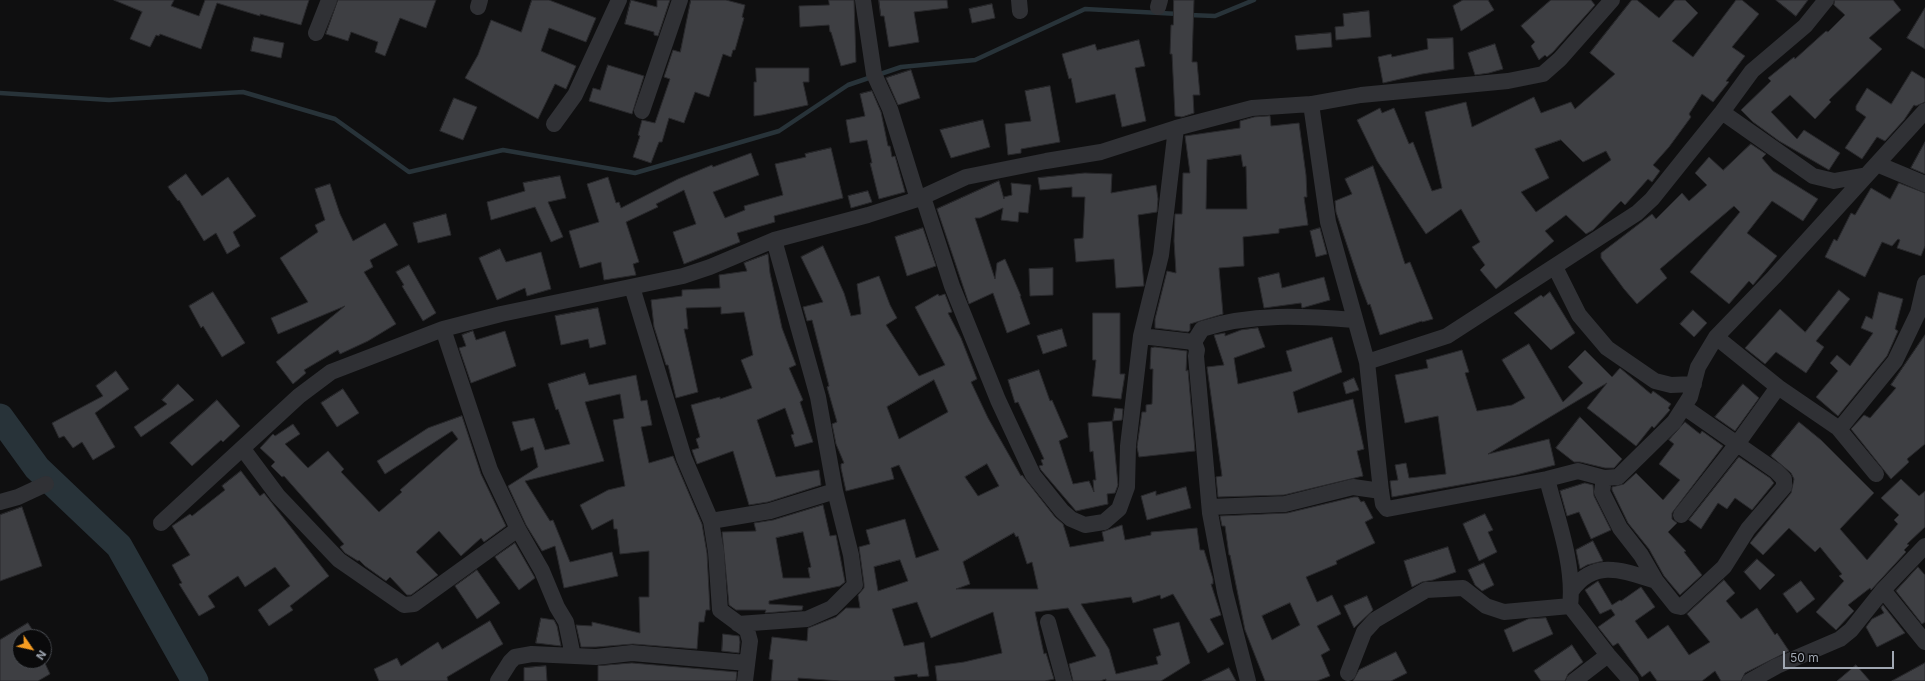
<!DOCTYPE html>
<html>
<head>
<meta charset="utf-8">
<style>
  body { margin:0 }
  #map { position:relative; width:1925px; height:681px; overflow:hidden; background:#0f0f10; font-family:Inter,sans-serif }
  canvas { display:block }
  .north { position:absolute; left:12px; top:629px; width:40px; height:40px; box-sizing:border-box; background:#0a0a0b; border:1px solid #46494e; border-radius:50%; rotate:124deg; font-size:11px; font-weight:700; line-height:16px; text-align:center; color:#a0a7b2 }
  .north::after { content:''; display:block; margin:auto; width:14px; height:18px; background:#f59c22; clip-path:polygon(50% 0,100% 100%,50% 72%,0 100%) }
  .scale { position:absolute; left:1783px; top:651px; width:111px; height:18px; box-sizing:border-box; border:2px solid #a0a7b2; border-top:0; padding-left:5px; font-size:12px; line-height:14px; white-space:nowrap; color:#a0a7b2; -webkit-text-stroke:3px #0a0a0b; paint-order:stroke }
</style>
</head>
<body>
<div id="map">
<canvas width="1925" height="681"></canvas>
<div class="north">N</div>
<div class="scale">50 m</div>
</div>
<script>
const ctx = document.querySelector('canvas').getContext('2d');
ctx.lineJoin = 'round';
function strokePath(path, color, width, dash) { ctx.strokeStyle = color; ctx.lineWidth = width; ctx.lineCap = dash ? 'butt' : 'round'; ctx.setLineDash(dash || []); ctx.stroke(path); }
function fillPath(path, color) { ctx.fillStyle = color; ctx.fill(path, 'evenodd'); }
strokePath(new Path2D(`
  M1189,15L1215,16L1254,0
  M0,93L109,100L243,92L335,119L409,172L503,150L635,173L779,131L848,85L901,67L975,60L1085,9L1179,14`), '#283339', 4.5);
strokePath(new Path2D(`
  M0,417L37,468L119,546L195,681`), '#283339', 27);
const building = new Path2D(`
  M114,0H174L171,6L199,16L205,0H309L301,25L260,14V16L217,3L201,49L160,34L159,36L156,35L150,47L130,39L142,12Z
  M338,0H436L426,28L400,18L385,56L375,52L378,42L351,32L348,41L326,34Z
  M532,0H549L596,18L586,42L549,28L541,51L576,66L566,89L555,84L538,119L465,78L478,55L491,20L521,32Z
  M631,0L657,7V0H670L658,36L654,35V32L625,24Z
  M691,0H726L745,5L742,17L744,18L735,50H733L731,57L723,54L709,97L695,92L684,123L669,118L662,142H659L651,163L633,157L640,136L638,135L642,120L655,123L670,79L664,77L673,50L680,52Z
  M829,0H854L856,62L841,66L831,32H830L829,25L800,27L799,6L829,5Z
  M879,0H947L948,8L914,12L919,42L889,47L884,16H881Z
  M1174,0H1194L1192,62H1197L1200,95H1193L1194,113L1182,117L1175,116L1172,54H1170L1171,25H1173Z
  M1463,0H1488L1494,10L1461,31L1453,6Z
  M1551,0H1591L1595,5L1553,52L1547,57L1545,55L1539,60L1531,46L1535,42L1521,26Z
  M1632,0H1637L1659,18L1675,0H1685L1698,13L1672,41L1693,57L1736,0H1742L1759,14L1732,47L1745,56L1726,81L1729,82L1713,102L1702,94L1689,114L1691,117L1669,147L1653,165L1660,171L1652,182L1648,179L1625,205L1621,201L1593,230L1586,234L1566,215L1545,231L1554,241L1496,289L1480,270L1485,265L1472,247L1480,242L1461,209L1426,234L1377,161L1357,120L1380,108L1382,113L1394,108L1409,144L1413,142L1432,191L1442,188L1425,112L1466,102L1472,127L1534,97L1541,113L1571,102L1575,109L1615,74L1590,53ZM1561,140L1583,162L1606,151L1611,160L1536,212L1521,192L1549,178L1535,149Z
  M1776,0H1808L1796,16Z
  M1835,0H1893L1901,10L1869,38L1882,49L1829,100L1831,102L1815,119L1790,95L1771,112L1797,139L1804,130L1840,153L1829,170L1779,141L1753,122L1741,110L1771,81L1768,78L1794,57L1795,59L1826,31L1828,32L1845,15L1834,5Z
  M992,4L995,18L972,23L969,9Z
  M1925,8V49L1907,38Z
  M1369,11L1371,37L1336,40L1335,27L1344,26L1343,14Z
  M1331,33L1332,47L1297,50L1295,36Z
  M254,37L284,43L281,58L251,51Z
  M1453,38L1454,69L1422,74L1383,83L1378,57L1391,54L1392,57L1428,49L1427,39Z
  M1139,40L1145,66L1135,68L1146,121L1122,127L1115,94L1076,103L1071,78L1069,79L1062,54L1095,44L1097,50Z
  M1495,44L1503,69L1489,73L1475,75L1468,53Z
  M608,65L644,76L632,114L589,101L593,88L600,90Z
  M756,68H809V82H803L808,105L762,115L754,116V82H756Z
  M911,70L920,98L898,105L886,78Z
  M1912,71L1925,79V102L1916,106L1914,105L1904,120L1885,141L1877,137L1862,159L1845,148L1866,117L1856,110V106L1867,88L1891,104Z
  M1050,86L1060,142L1021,149V153L1008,155L1005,124L1031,121L1025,91Z
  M872,91L881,112L888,146H890L892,157L895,156L905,192L879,199L870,163H872L867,140L850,143L846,120L865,116L860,94Z
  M454,98L477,107L463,140L440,131Z
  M1270,116L1271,126L1299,123L1306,175L1307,197H1304L1308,225L1279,229V233L1243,237L1244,266L1219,268L1223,314L1190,324V330L1188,332L1155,328V319L1167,271L1176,273L1174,241L1175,214H1182L1183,173H1190L1185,136L1240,128V121L1254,117ZM1241,155L1243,167L1246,166L1247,209H1206L1207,160Z
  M983,120L990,147L951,158L940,130Z
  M1925,142V174L1911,168Z
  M1751,144L1766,154L1762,158L1773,171L1818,199L1803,221L1772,201L1747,233L1777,256L1753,285L1749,281L1729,304L1690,272L1740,212L1734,206L1660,269L1667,278L1637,304L1624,289L1601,258V253L1652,214L1656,219L1682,193L1689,201L1707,185L1695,173L1709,157L1723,170Z
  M831,148L843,198L774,216L775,222L737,233L740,242L684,264L673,232L696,224L684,190L656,204L658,207L626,222L639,262L633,264L636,275L604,280L601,262L580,268L569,231L599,222L587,184L608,177L616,203L619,202L621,208L678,179L712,165L713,167L751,153L759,175L713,192L725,218L745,210L744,206L783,195L775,164L806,157L805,154Z
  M1373,166L1405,264L1410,262L1433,319L1422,322V321L1380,335L1370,304L1368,305L1359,281L1336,212L1335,201L1352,194L1345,179Z
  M1085,173L1112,174L1111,193L1156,185L1158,199L1157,212L1138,215L1144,286L1116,288L1114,259L1076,262L1074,239L1083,238L1085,197H1072V187L1040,190L1038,178Z
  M186,174L202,196L228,177L256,216L233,232L240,246L227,254L216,233L204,241L179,200L178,201L168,187Z
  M560,176L566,198L548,202L563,237L551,242L535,207L491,220L487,202L525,191L523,183Z
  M999,181L1004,199V197L1012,195L1011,183L1031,185L1028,213L1019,212L1018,222L1001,220L1003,208L980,218H975L995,279L997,263L1005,259L1021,296H1020L1030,324L1007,333L993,293L969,304L937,209Z
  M1899,183L1925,193V246L1921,256L1897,248L1900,240L1898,239L1892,246L1882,242L1865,277L1825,257L1834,239L1837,241L1851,213L1855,215L1871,188L1890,199Z
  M330,184L340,214L353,241L385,223L398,245L370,260L373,267L364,272L396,324L368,341L340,354L338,350L304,370L306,373L293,384L276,362L345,306L278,334L271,318L308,302L280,258L318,232L315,225L325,220L315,189Z
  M868,191L872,202L851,208L848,196Z
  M446,214L451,235L418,243L413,223Z
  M923,228L936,266L907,276L895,237Z
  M1320,228L1327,254L1316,257L1310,231Z
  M823,246L844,293L851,316L861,314L857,284L879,276L890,305L897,318L886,325L919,376L945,365L915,307L938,294L939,296L945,294L952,312L948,313L961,338L977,379L971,382L988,418L1021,476L1022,475L1055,517L1063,524L1070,547L1104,541L1102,532L1122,525L1125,540L1151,535V532L1197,528L1200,550H1204L1213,579V584H1211L1221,615L1210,619L1224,644L1208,653L1173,594L1161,599L1160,595L1133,603L1131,597L1081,604L1109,649L1116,674L1158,664L1156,657L1161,655L1153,629L1179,622L1190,663L1161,681H1106V679L1100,681H1073L1069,664L1096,656L1068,608L1035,612L1044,654L1046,653L1054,679L1045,681H937L935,666L964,662L1002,653L993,612L931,638L917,602L892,609L904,646L924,642L929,676L918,677L917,674L894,677L895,681H840L798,678V681H771L773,660L769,659L772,637L807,641L808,628L836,617L846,608H860L858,595L864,588V584L859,547L870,544L866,530L905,519L916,558L939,550L899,465L891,468L894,479L846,491L841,468V464L844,463L836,444L832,424L837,422L827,387L829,386L812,320L807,321L803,307L823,302L801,257ZM934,380L948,412L899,439L887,407ZM987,464L999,486L978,496L965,477ZM1014,533L1016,537L1018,536L1027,564L1032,562L1038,589H956L970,584L963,562ZM900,560L908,581L878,591L874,567Z
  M500,249L506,262L541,252L551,289L527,296L525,288L497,300L479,258Z
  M768,254L770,273L782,328L796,365L789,368L803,400L800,402L813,442L795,447L791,435L794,434L785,408L757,420L776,477L819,470L821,485L768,502L749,505L733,451L697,464L692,450L699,448L696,439L700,437L691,405L720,397V399L752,388L741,360L753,355L744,312L721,314V307L686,308L688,329H684L698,392L676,398L668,365H666L654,327L651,300L682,296V290L720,288L719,275L747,271L744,263Z
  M409,265L436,313L423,321L402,286L404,285L396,272Z
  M1053,268V295L1030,296L1029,269Z
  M1279,273L1282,288L1324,277L1330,300L1302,308L1301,303L1264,308L1258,278Z
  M1839,290L1850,299L1816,341L1824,347L1806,373L1776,352L1765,364L1745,348L1780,309L1805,332Z
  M213,292L245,343L222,357L203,326L201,328L189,306Z
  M1550,292L1575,333L1551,350L1514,313L1541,295L1543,297Z
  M1879,292L1903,299L1895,329L1898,331L1887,356L1838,416L1816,397L1838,371L1830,363L1837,355L1850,366L1873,333L1861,328L1866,316L1872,319Z
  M598,308L606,344L590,348L588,339L561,345L555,316Z
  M1693,310L1707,323L1694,337L1680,324Z
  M1093,313H1120V374H1125L1121,399L1092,396L1096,360H1093Z
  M1258,328L1265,347L1234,358L1238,384L1292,371L1286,351L1332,337L1342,372L1293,392L1298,413L1353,399L1364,449L1357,451L1363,476L1284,495L1218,497L1216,477L1222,476L1207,367L1224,365L1214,335L1225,333V336L1241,330Z
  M1062,329L1067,346L1043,354L1037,336Z
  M473,331L476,340L505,331L516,366L471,383L459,348L466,346L462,335Z
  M1925,335V444L1907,459L1909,462L1891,479L1851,429L1864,415L1870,418L1896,388L1891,385Z
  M1529,344L1563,402L1583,383L1568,367L1585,350L1612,377L1620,368L1651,394L1653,391L1671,404L1668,408L1670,410L1654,428L1652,426L1636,446L1587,408L1607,383L1488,454L1549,439L1555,465L1516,475L1392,497L1390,481L1398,480L1395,465L1406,463L1409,478L1446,474L1438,416L1405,423L1395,375L1428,368L1426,360L1462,350L1469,372L1465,373L1477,411L1512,405L1525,398L1502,360Z
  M1155,347L1187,351L1186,371L1188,370L1195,451L1139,457L1137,447L1142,412H1146V405L1152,404L1153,369H1150L1151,348Z
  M1039,370L1050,401L1052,400L1068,437L1059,441L1073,484L1089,481L1094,492L1093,480H1096L1093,451L1090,452L1088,423L1112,421L1118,485L1115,493L1107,494L1108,504L1076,511L1041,470L1039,466L1043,465L1041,460L1044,459L1018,402L1015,403L1008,380Z
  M116,371L129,389L95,413L115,447L93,460L82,442L73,448L64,436L59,438L52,423L103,396L96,386Z
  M585,373L589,385L636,375L641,401L647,400L652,425L641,427L649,463L673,456L702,524L707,553L710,610H706L704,622H699L697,649L633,644L596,647H581L576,625L592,626V622L640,633L639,597H649V551L620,554L617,529H614L613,519L592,530L580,505L608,490L625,486L613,420L624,418L620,394L585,402L604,461L525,481L550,521L553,520L570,562L612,552L618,576L564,588L555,546L542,551L526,525L508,486L538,467L533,447L521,451L512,422L534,418L545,450L570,444L558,409L556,410L548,384Z
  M1354,378L1359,390L1346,394L1343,383Z
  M178,384L194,400L141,437L134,427L167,404L162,400Z
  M1743,384L1759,398L1735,431L1715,417Z
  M343,389L359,413L337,427L321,403Z
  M217,400L240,426L223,442L221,440L192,466L170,443Z
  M1115,408L1123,409L1122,420L1113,421Z
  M462,416L481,474L506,526L484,542L481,538L461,556L439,531L416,552L438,575L411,595H407L390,577L386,581L365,566L359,560L358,561L345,553L340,547L344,544L284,476L282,477L271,466L275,462L260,448L273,434L275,436L293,424L300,434L285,444L308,468L328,451L344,469L341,472L379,512L402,492L400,490L458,439L452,431L385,474L377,461L428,428Z
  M1580,417L1622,459L1614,468H1605L1580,462H1574L1556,448Z
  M1685,422L1700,434L1702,431L1723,446L1672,513V519L1677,523L1668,532L1686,551L1684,552L1702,575L1680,595L1664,576L1649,549L1628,523L1612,490V487L1624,484L1636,473L1663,500L1680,480L1659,464L1674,444L1669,440Z
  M1799,422L1821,440L1874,493L1840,529L1867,560L1898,524L1894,520L1899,515L1881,498L1901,479L1919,496L1925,491V527L1907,544L1909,545L1904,550L1906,552L1871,590L1870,588L1848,605L1854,611L1836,630L1816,612L1844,581L1839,576L1842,574L1820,547L1815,552L1789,528L1763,555L1750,543L1791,493L1794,479L1791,473L1771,456Z
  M1739,457L1770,478L1774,483L1752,510L1735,498L1727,509L1718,503L1701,529L1689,520Z
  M241,471L260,496L264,493L329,576L290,606L293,610L269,626L258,610L290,586L275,567L245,587L238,576L208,596L215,607L199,616L179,584L182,583L172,565L190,555L172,526L190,514L192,516L225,490L222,486Z
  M1585,483L1593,485L1594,496L1611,530L1591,539L1579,512L1567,516L1560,491Z
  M1186,487L1191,508L1147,520L1141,496L1156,491V495Z
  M1354,497H1358L1361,502L1364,501L1373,518L1365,522L1375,543L1336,561L1337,564L1306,577L1317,602L1332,595L1341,614L1317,626L1330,650L1321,655L1330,676L1317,681H1265L1245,630L1230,555H1229L1225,526H1222L1220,516L1287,513ZM1290,603L1300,625L1272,640L1262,616Z
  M823,505L830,536L836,535L845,582L840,586L769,601V604L803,606L802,610L765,613L766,610H736L729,605L722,532L756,531L754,523L773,520ZM803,532L811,567L808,568L810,578H783L776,538Z
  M22,507L42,566L0,581V515Z
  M1485,514L1493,530L1488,532L1497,552L1479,561L1463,524Z
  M1593,541L1603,561L1587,565L1580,569L1576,550Z
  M515,543L535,578L519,590L495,557Z
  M1448,547L1456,572L1433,580L1422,582L1412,587L1404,561Z
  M1757,559L1775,575L1760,590L1744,572Z
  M1484,563L1494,585L1482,591L1475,585L1468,570Z
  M1918,567L1925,575V622L1922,624L1896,591Z
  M477,570L500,603L477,619L455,586Z
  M1724,580L1735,593L1726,601L1741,619L1757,608L1775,635L1777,633L1789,651L1745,673L1741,681H1721L1715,671L1702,681H1657L1650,671L1642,677L1618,643L1613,646L1598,627L1615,615L1611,609L1600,614L1585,590L1598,581L1612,605L1620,600L1621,601L1641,587L1655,607L1635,621L1648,639L1668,625L1689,655L1710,642L1687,614Z
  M1801,581L1815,599L1797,613L1783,594Z
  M1367,596L1373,610L1354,628L1344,606Z
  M1883,605L1905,633L1877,647L1866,627L1872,619L1884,613L1881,608Z
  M541,618L554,620L557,626L561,646L536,643Z
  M1546,618L1553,634L1513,652L1504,630L1528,619Z
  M490,621L503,644L447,677L448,681H379L374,669L397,658L401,666L438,642L442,649Z
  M28,623L37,637H20V661H44L50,674L38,681H0V640Z
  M723,634L739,636L740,642L739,653L722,651Z
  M1572,645L1583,662L1568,674L1565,681H1541L1534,671Z
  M1396,652L1407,673L1391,681H1353L1359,670Z
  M632,663L737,672L736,681H598V666Z
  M1925,663V681H1892Z
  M1856,665L1870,681H1837L1850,670Z
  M546,666L547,681H524V668Z
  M1229,668L1236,681H1202Z`);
fillPath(building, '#3e3f43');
strokePath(building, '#29292c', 1);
strokePath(new Path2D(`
  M863,0L874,74L890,109L918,199
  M1019,0L1020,11
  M478,7L480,0
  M1158,7L1160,0
  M316,33L329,0
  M1311,104L1328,222L1367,362L1381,491L1383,504L1387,509L1547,479L1578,471L1604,478L1618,477L1674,422L1690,397L1698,367L1716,337L1774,277L1925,111
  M642,111L680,0
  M1722,112L1813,176L1834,181L1867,175
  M554,124L575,95L619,0
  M1877,164L1925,184
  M923,197L952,286L998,400L1033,475L1062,511L1071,519L1085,525L1104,522L1119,509L1127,487L1128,446L1141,336L1161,255L1176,128
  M1555,267L1579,315L1607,348L1655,381L1671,385L1694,384
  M632,287L684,458L711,521L716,552L720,610L747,630L750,641L745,681
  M443,329L490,470L518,529L542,571L557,607L566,622L573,656
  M1141,336L1194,342
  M1716,337L1778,387L1838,428L1876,474
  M1367,362L1447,336L1637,213L1652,199L1688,154L1722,112L1752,71L1805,26L1826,0
  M1838,428L1842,426L1895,361L1918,313L1925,283
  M243,449L278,496L339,560L404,605L414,604L518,529
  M1604,478L1602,492L1620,528L1641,555L1656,581L1676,606L1681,607L1724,567L1748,529L1784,487V479L1776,471L1684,407
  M1547,479C1557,518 1575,566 1570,606L1608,655L1631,681
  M0,502L18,497L46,484
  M1210,507L1285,504L1353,487L1381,491
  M1681,515L1737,444L1778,387
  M711,521L770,511L835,491
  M161,523L299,396L331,372L443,329L501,314L683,276L710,267L774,240L868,215L918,199L966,177L1046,161L1101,152L1176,128L1252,108L1311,104L1361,95L1508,81L1543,74L1560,59L1612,0
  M1572,590C1595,558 1624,571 1656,581
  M1883,590L1925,642
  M1048,622L1064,681
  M738,624L807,619L832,608L855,585L851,555L835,491L818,397L774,240
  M1348,673L1364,632L1375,620L1426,590L1463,588L1486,606L1504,612L1570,606
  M498,681L510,662L515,657L532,654L596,657L632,653L747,663
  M1248,681L1225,592L1210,513L1196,356L1197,350L1194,342L1202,329C1251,313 1303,316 1354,320
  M1574,681L1608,655
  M1750,681L1777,666L1840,639L1851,630L1883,590L1925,546`), '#303135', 16);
</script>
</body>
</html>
